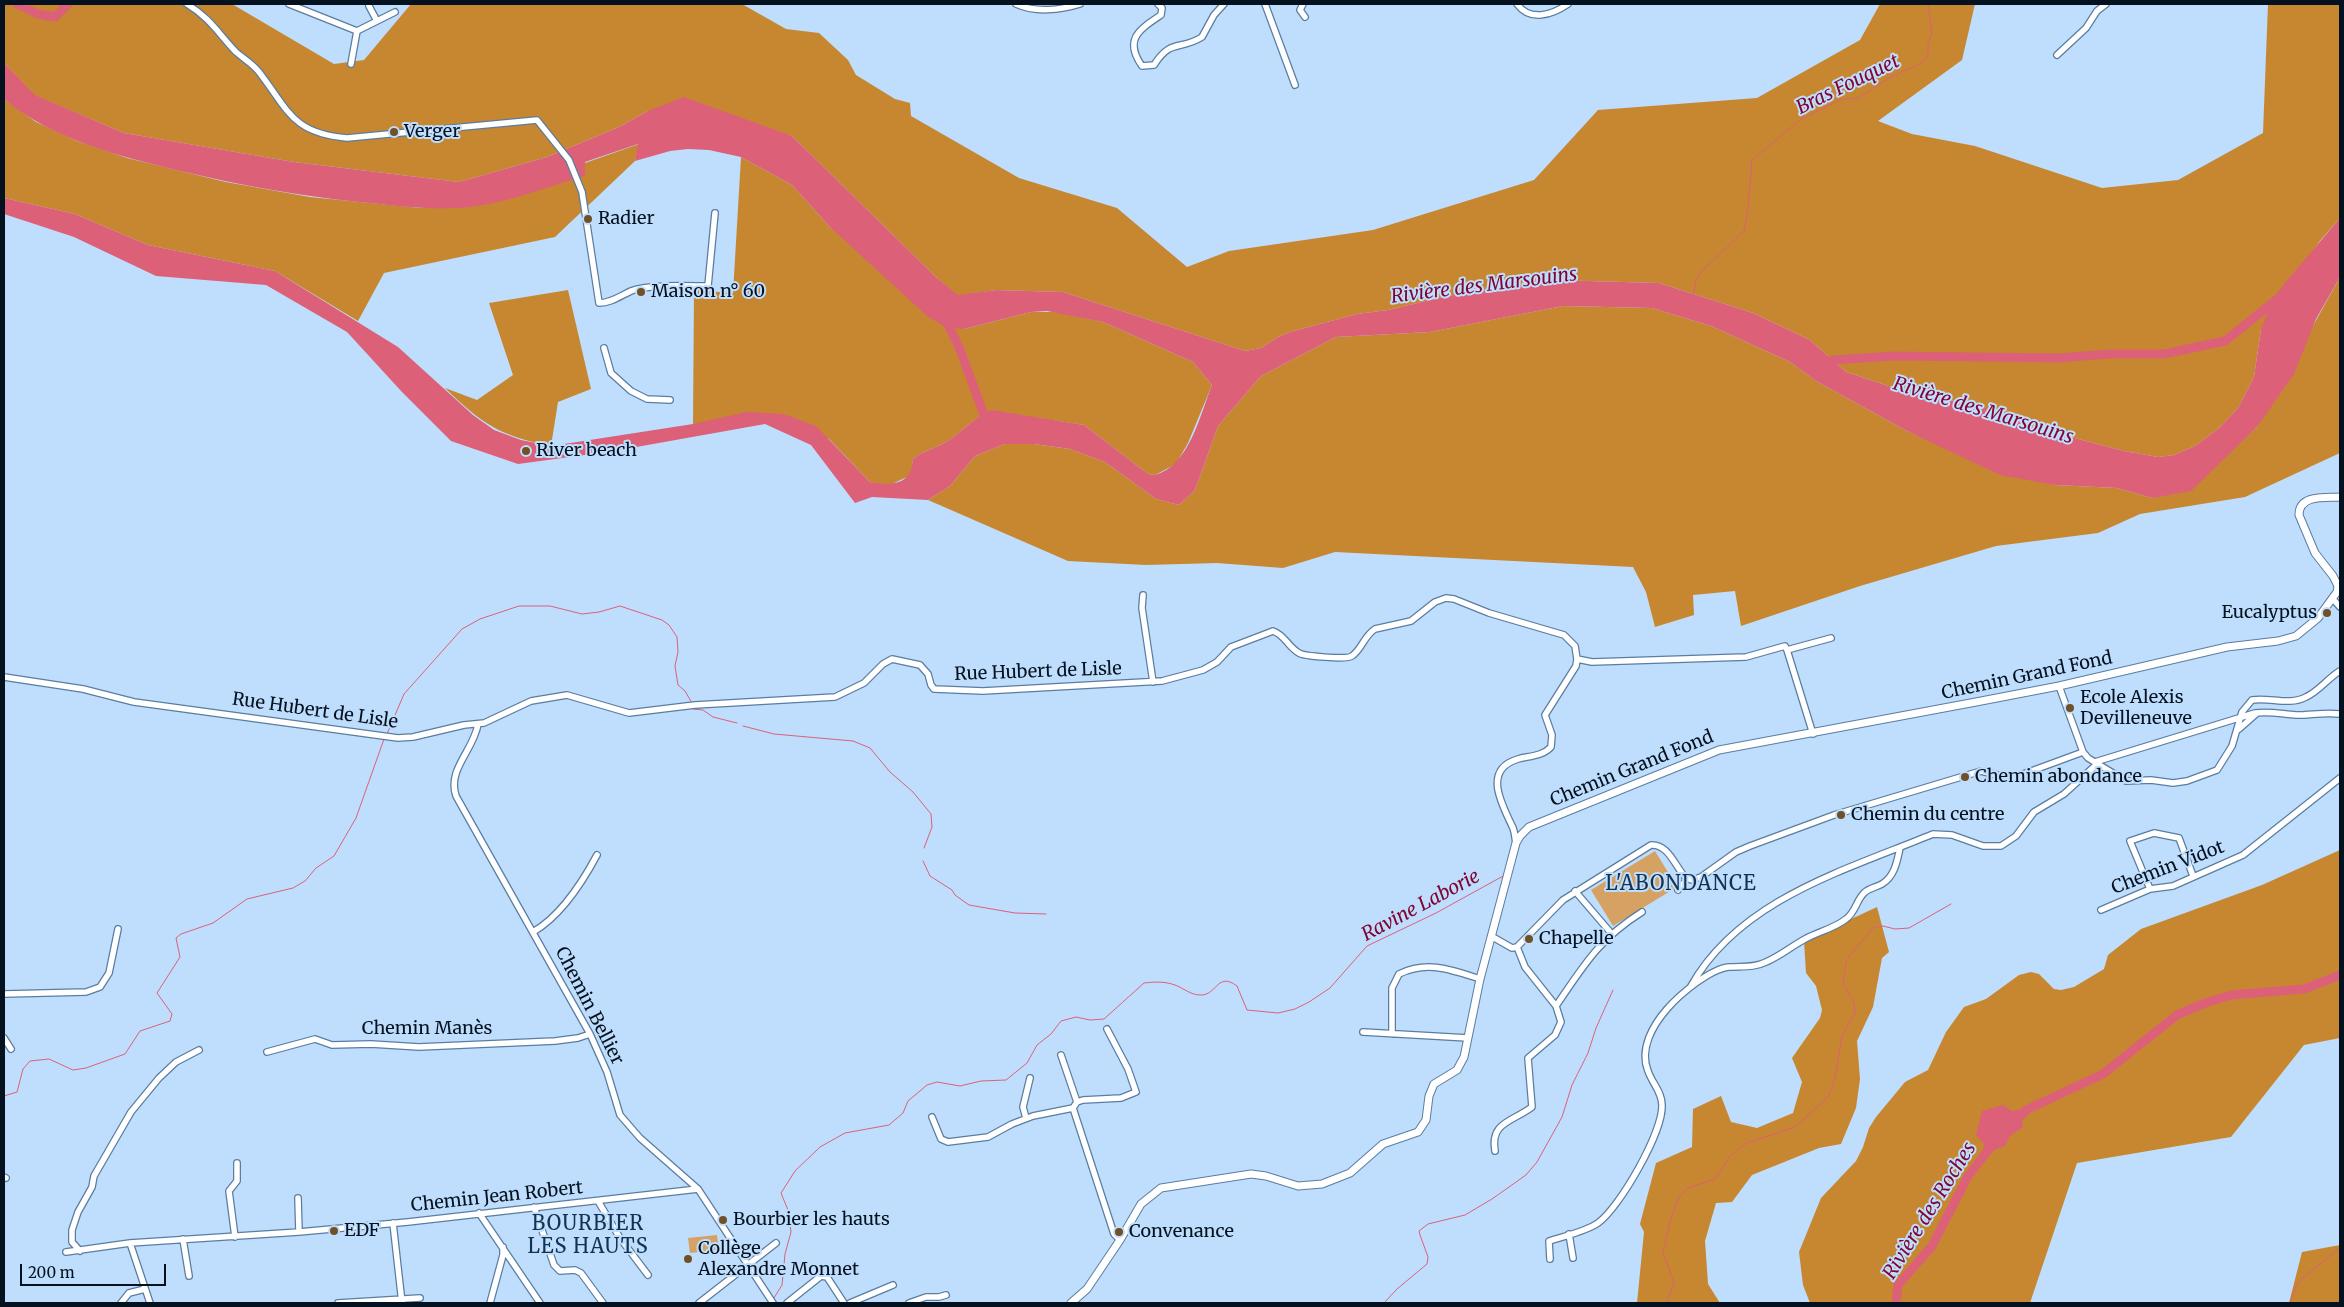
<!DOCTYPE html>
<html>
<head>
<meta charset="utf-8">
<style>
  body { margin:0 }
  #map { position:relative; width:2344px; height:1307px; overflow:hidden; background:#bfddfc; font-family:Merriweather,serif }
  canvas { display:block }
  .frame { position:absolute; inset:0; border:5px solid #04111e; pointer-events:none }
  .scale { position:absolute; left:20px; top:1264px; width:146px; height:22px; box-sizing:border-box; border:2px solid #04111e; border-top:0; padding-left:6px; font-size:15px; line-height:18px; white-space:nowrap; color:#04111e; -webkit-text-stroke:4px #bfddfc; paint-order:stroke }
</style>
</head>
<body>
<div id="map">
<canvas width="2344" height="1307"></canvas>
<div class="frame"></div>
<div class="scale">200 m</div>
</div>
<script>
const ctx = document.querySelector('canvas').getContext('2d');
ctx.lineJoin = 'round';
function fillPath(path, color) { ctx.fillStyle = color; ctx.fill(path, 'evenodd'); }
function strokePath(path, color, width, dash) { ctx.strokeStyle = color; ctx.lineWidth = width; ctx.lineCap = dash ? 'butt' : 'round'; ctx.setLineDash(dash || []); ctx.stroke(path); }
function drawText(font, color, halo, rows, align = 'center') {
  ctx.font = font + ' Merriweather,serif'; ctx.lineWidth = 4; ctx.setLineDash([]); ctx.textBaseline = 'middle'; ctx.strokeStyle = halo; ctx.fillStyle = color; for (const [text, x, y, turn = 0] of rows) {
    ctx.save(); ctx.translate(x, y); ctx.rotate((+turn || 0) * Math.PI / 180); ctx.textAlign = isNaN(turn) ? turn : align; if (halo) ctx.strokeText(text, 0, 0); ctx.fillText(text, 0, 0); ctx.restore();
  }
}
fillPath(new Path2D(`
  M1655,851L1677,887L1613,926L1591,890Z
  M717,1235L719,1250L690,1253L688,1238Z`), '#d6a264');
fillPath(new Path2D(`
  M4,4H232L334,64L364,60L411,4H742L786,29L819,33L848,60L856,75L895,99L910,103L911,116L1019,178L1117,208L1187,267L1229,251L1373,230L1534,180L1598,110L1757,98L1860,40L1880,4H1975L1962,60L1878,121L1912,134L1975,146L2102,188L2178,180L2263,133L2268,4H2340V218L2319,242L2261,329L2254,377L2238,408L2219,428L2195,446L2174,455L2158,457L2124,451L2033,427L2008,415L1952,400L1913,394L1846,372L1810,340L1753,313L1659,283L1553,280L1447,296L1388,310L1357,314L1290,332L1278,337L1261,348L1245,351L1063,292L996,290L958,296L937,278L792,136L648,111L619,127L547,157L459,182L294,162L124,133L34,95L4,63Z
  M4,99L36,122L77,141L127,158L226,182L310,197L421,208H457L639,144L635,161L555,237L384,273L358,321L275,271L148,245L75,214L4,198Z
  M741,157L792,185L830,227L964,329L1031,312H1057L1103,322L1193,362L1212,385L1188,443L1176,464L1155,475L1148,474L1084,425L992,411C974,417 964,430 949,440C938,448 923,450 913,459L912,470L909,476L892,484L883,485L870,482L829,439L784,414L693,424L694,290L733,293Z
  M2340,277V453L2245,497L2140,514L2098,533L1996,546L1860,586L1741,626L1735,591L1693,595L1694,615L1655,627L1646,592L1633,567L1335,552L1283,568L1217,563L1146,565L1068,561L928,500L950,486L975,456L1005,444H1034L1070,449L1105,462L1156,499L1179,505L1195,490L1218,426L1261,376L1336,337L1430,332L1563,306L1652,308L1711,326L1790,362L1816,381L1907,431L1945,448L2055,485L2117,488L2152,498L2229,452L2257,427Z
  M568,290L591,389L558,402L551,446C500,436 482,424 445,388L477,400L513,375L489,303Z
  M2340,850V1038L2304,1045L2231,1137L2077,1163L2030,1303H1810L1803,1285L1799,1252L1821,1198L1856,1161L1863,1147L1869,1128L1876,1117L1905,1082L1928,1070L1946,1032L1964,1007L1986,999L2019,975L2031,972L2039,974L2054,989L2061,990L2074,987L2104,969L2108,955L2141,929L2262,885Z
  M1877,907L1889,952L1882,958L1873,1007L1857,1041L1860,1079L1856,1108L1841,1144L1819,1148L1752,1175L1732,1202L1716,1203L1705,1241L1708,1284L1720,1303H1637L1644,1232L1640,1224L1656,1163L1692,1147L1693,1109L1721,1096L1731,1122L1757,1128L1793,1113L1802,1082L1792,1058L1820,1018L1822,1010L1816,986L1806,973L1804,941Z
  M2340,1245V1303H2289L2302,1252Z`), '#c78730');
fillPath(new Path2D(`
  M4,63L35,95L124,133L294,162L459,182L547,157L619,127L648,111L684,97L792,136L937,278L958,295L996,290L1063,292L1245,351L1261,348L1278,337L1290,332L1357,314L1388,310L1447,296L1553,280L1659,283L1753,313L1810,340L1846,372L1913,394L1975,404L2033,427L2124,451L2158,457L2174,455L2195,446L2219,428L2238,408L2254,377L2261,329L2272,300L2284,284L2340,218V277L2316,319L2294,374L2257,427L2191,491L2152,498L2117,488L2055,485L2000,475L1907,431L1816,381L1790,362L1711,326L1652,308L1563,306L1430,332L1336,337L1261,376L1218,426L1195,490L1179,505L1156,499L1105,462L1070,449L1034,444H1005L975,456L950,486L928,500L872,497L855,503L811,445L765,424L614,451L518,464L451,441L402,392L347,332L266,285L156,276L74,237L4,214V198L75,214L148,245L275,271L398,347L473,415L494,430L521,440L551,446L693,424L746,412L784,414L816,426L870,482C893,486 911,485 913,459C923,450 938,448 949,440C964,430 974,417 992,410L1084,425L1148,474L1155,475C1189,466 1200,415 1212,385L1193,362L1103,322L1047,311L1031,312L964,329L945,327L927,316L830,227L792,185L741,157L709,150L688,149L670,151L635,161L638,144L585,162V176C543,188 501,206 457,208C424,210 391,205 359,202C299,196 240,185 180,171C119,156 53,140 4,99Z
  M2003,1105L2012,1111L2022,1109L2025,1114L2022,1122L2023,1127L2010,1136L2005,1146L1988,1152L1983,1149L1984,1144L1976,1135L1982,1111Z`), '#dd6079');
strokePath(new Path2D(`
  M1693,296L1696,281L1701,272L1744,231L1748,209L1752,160L1800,120L1839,100L1858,98L1889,78L1923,62L1928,55V43L1932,33L1928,4
  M692,707L693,709L703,710L713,717L737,723
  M743,726L774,734L853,741L870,748L890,772L913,792L931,814L932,827L924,848
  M387,734L404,694L462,629L480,619L519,606H550L582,614L599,612L620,606L662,620L669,625L677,637L678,652L675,666L678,685L685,691L692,703
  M923,861L930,876L952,890L955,895L969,905L1015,913L1046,914
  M4,1096L17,1092L23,1069L30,1061L49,1059L73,1070L86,1068L125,1054L140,1031L170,1021L172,1014L157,993L180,957L176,938L181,934L213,923L247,899L293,888L305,881L316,868L334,856L356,818L384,739
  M774,1298L782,1285L785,1254L791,1232L788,1210L781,1193L795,1171L820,1147L845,1133L889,1125L903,1113L908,1101L927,1085L937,1082L960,1086L981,1081L1006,1080L1027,1063L1037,1045L1051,1034L1061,1021L1076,1017L1090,1020L1104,1019L1144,983C1154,982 1164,981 1175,985C1183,988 1191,995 1200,995C1217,996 1217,971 1237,986L1247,1010L1278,1013L1295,1009L1309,1002L1330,988L1367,946L1436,913L1505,875
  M1384,1303L1397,1289L1427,1264L1428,1257L1420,1235L1419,1231L1428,1224L1465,1215L1492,1199L1526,1175L1537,1162L1562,1117L1572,1085L1588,1053L1596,1028L1613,990
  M1667,1303L1674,1283L1663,1252L1671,1218L1679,1197L1688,1188L1715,1179L1730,1156L1747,1143L1795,1127L1823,1102L1829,1095L1835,1078L1842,1036L1855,1013L1854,1003L1843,983L1846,962L1850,955L1873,928L1883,926L1895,929L1909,928L1951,904
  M2290,1303L2296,1286L2305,1276L2340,1248`), '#dd6079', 1);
strokePath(new Path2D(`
  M17,4L38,14L55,17L68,4
  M944,317L959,347L987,423
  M1822,363L1833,360L1895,356L2059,358L2108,354H2164L2225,341L2281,296
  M2017,1119L2026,1110L2103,1074L2177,1015L2205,1003L2231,995L2304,989L2340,975
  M1896,1303L1898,1285L1932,1246L1968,1176L1994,1143`), '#dd6079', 9);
const minor = new Path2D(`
  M187,4C210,18 218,33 236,52C244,59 253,64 259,72C289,111 292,133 347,138L537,120L569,160L582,192L599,303C611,303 620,296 631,291C647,284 689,286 708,286L715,213
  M289,4L357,31L351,64
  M1016,4C1035,13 1061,10 1080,4
  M1158,4L1162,8L1161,15C1140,29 1123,39 1142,66L1154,65C1171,38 1180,51 1202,37L1214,15L1224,4
  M1265,4L1295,85
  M1303,4L1300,10L1305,17
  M1517,4C1530,22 1552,15 1568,4
  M369,6L377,21
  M357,31L395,12
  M2057,55L2086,28L2097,11L2106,4
  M604,348L611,373L631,391L647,399L670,400
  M1143,595L1142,608L1153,682
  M2333,599L2340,607
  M1787,650L1813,734
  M1577,659L1592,662L1746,657L1785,646L1787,650L1831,638
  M4,677L83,689L134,702L398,738L413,737L464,725L484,723L531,701L567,695L629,713L695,705L835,697L864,683L883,664L892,659L920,665L928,674L931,685L934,689L983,691L1162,681L1203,670L1217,662L1231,647L1273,631C1285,635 1288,647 1299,653C1303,656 1347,660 1352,656C1362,649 1364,636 1375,629L1411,621L1435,602L1446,598L1454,599L1489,613L1564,635L1575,646L1577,659L1576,666L1545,715L1552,735L1551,747C1543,756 1529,756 1518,759C1481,770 1503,806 1513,828C1515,833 1515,839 1516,843
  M2059,686L2083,752L2088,758L2126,781L2151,780L2173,783L2187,781L2217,770L2232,746L2242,712L2252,700C2270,697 2289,706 2306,697C2319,691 2328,678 2340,671
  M478,724C474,750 447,769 456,796L590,1034L607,1072L620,1115L640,1138L698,1189L773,1303
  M2239,729L2256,714
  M2095,762L2255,713C2269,711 2282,714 2296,715C2311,715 2325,712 2340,714
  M2150,889L2130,841L2154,833L2179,838L2193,876
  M1678,890L1687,879
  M1575,891L1611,933
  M2101,910L2150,889L2173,886L2243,855L2340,778
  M533,932C561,916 582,883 597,855
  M1491,936L1512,948L1517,947L1563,900L1651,845C1669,844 1675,867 1686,878L1692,880L1701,877L1736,852L1750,846L1834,815L1981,771L2005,777H2015L2083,752
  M1691,986C1740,899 1846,870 1933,834L1952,835L1983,846H2001L2016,836L2034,812L2064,794L2097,764
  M4,994L86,992L100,987L109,973L118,929
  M1556,1006C1584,965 1599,939 1642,912
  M1107,1029L1128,1069L1136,1092L1121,1098L1083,1100L1077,1102L1073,1108L1114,1234L1120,1240
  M1363,1032L1468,1038
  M1392,1034V988L1399,974C1428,960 1452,970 1480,979
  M4,1038L11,1049
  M267,1052L315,1039L332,1045L371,1044L419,1047L555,1041L578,1038L590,1034
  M1061,1055L1077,1102
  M932,1117L941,1139L948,1142L988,1137L1012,1124L1033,1116L1073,1108
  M1026,1118L1023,1107L1030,1078
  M1495,1151C1490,1122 1512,1122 1532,1107L1528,1058L1555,1035L1561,1022L1556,1006L1525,967L1517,947
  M4,1177L6,1178
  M298,1198L299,1232
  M598,1201L620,1238L648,1275
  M534,1207L554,1265L560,1271L575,1270L581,1273L603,1303
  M479,1213L540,1303
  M393,1223L402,1303
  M1569,1234L1573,1258
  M235,1237L229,1191L237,1181V1163
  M183,1239L189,1276
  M130,1243L150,1303
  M80,1251L72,1242V1230L78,1212L92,1187L94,1176L131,1112L159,1078L176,1062L199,1050
  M66,1252L130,1243L299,1232L408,1222L698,1189
  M1550,1259L1549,1241C1564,1236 1585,1232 1598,1223C1620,1207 1663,1132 1662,1105C1662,1092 1652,1083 1648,1071C1639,1049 1653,1025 1667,1009C1680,994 1710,969 1729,967C1742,966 1754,968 1766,962C1780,956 1792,946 1805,939C1818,932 1835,928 1846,919C1856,912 1856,900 1865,892C1870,888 1877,887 1882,884C1895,876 1897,861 1900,848
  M121,1303L129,1293L145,1289
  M338,1303L420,1298
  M490,1303L503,1255V1247
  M699,1303L776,1243
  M787,1303L821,1276L827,1277L844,1303
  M850,1303L893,1285
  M909,1303L926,1297H939L946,1295`);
const tertiary = new Path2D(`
  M1071,1303L1087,1289L1120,1240L1141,1204L1161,1188L1251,1174L1266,1176L1298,1186L1322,1184L1350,1173L1383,1144L1418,1132L1426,1120L1429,1096L1434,1084L1457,1070L1464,1057L1480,979L1516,843L1520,836L1529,827L1719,750L1976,702L2059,686L2227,647L2278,641L2296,636L2318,618L2337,592L2338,586L2333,576L2315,553L2299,515C2299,494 2326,498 2340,497`);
strokePath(minor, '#5a7da0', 8);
strokePath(tertiary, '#5a7da0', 9);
strokePath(minor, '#fff', 5.5);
strokePath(tertiary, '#fff', 7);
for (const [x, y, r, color] of [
  [394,132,5,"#714f27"],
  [588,219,5,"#714f27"],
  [641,292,5,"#714f27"],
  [526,451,5,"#714f27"],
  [2327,613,5,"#714f27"],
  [2070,708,5,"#714f27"],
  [1965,777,5,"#714f27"],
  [1841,815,5,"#714f27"],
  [1529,939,5,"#714f27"],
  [723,1220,5,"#714f27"],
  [334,1231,5,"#714f27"],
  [1119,1232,5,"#714f27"],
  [688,1259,5,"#714f27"]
]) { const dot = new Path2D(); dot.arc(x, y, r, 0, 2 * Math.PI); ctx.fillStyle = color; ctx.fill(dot); strokePath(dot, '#bfddfc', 2); }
drawText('18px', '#04111e', '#bfddfc', [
  ["Verger",404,132],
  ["Radier",598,219],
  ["Maison n° 60",651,292],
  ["River beach",536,451],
  ["Eucalyptus",2317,613,"right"],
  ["Ecole Alexis",2080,698],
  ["Devilleneuve",2080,719],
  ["Chemin abondance",1975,777],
  ["Chemin du centre",1851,815],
  ["Chapelle",1539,939],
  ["Bourbier les hauts",733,1220],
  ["EDF",344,1231],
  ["Convenance",1129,1232],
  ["Collège",698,1249],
  ["Alexandre Monnet",698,1270]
], 'left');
drawText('18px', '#04111e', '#bfddfc', [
  ["Rue Hubert de Lisle",1038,672,-2],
  ["Chemin Grand Fond",2027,676,-12],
  ["Rue Hubert de Lisle",315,711,8],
  ["Chemin Grand Fond",1632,769,-22],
  ["Chemin Vidot",2168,868,-21],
  ["Chemin Bellier",589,1006,63],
  ["Chemin Manès",427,1029],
  ["Chemin Jean Robert",497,1197,-6]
]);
drawText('italic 19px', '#800531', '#bfddfc', [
  ["Bras Fouquet",1848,85,-26],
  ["Rivière des Marsouins",1484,286,-7],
  ["Rivière des Marsouins",1983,411,17],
  ["Ravine Laborie",1421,906,-28],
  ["Rivière des Roches",1930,1211,-58]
]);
ctx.letterSpacing = '1px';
drawText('20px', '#113251', '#bfddfc', [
  ["L'ABONDANCE",1681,884],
  ["BOURBIER",588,1224],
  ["LES HAUTS",588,1247]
]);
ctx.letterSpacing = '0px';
</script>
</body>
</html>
